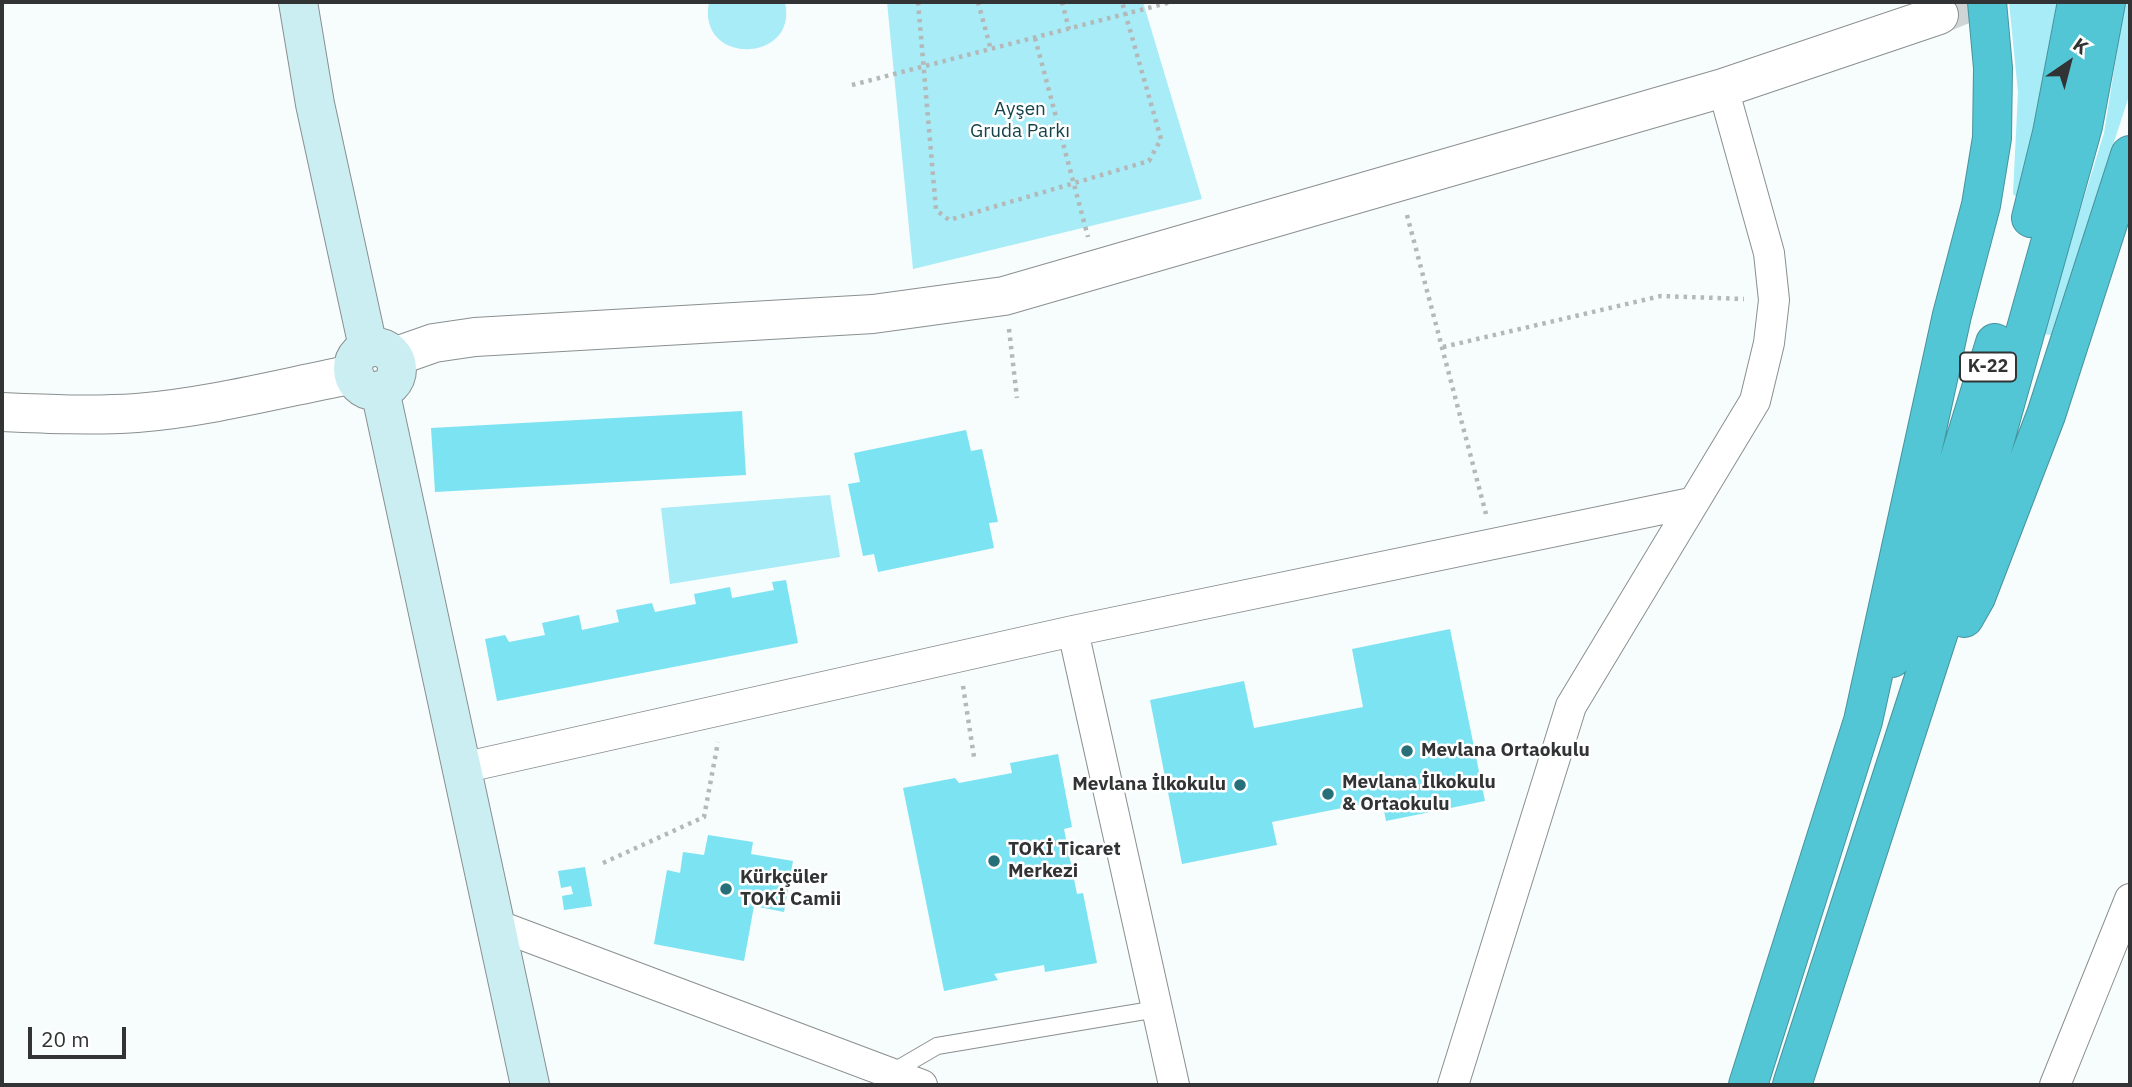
<!DOCTYPE html>
<html>
<head>
<meta charset="utf-8">
<style>
  body { margin:0 }
  #map { position:relative; width:2132px; height:1087px; overflow:hidden; background:#f7fcfd; font-family:"IBM Plex Sans",sans-serif }
  canvas { display:block }
  .frame { position:absolute; inset:0; border:4px solid #313334; pointer-events:none }
  .north { position:absolute; left:2034px; top:28px; width:70px; height:70px; -webkit-text-stroke:5px #fff; paint-order:stroke; rotate:35deg; font-size:19px; font-weight:700; line-height:28px; text-align:center; color:#313334 }
  .north::after { content:''; display:block; margin:auto; width:24px; height:32px; background:#313334; clip-path:polygon(50% 0,100% 100%,50% 72%,0 100%) }
  .scale { position:absolute; left:28px; top:1027px; width:98px; height:32px; box-sizing:border-box; border:4px solid #313334; border-top:0; padding-left:9px; font-size:21px; line-height:24px; white-space:nowrap; color:#313334; -webkit-text-stroke:5px #fff; paint-order:stroke }
</style>
</head>
<body>
<div id="map">
<canvas width="2132" height="1087"></canvas>
<div class="frame"></div>
<div class="north">K</div>
<div class="scale">20 m</div>
</div>
<script>
const ctx = document.querySelector('canvas').getContext('2d');
ctx.lineJoin = 'round';
function fillPath(path, color) { ctx.fillStyle = color; ctx.fill(path, 'evenodd'); }
function strokePath(path, color, width, dash) { ctx.strokeStyle = color; ctx.lineWidth = width; ctx.lineCap = dash ? 'butt' : 'round'; ctx.setLineDash(dash || []); ctx.stroke(path); }
function drawText(font, color, halo, rows, align = 'center') {
  ctx.font = font + ' "IBM Plex Sans",sans-serif'; ctx.lineWidth = 5; ctx.setLineDash([]); ctx.textBaseline = 'middle'; ctx.strokeStyle = halo; ctx.fillStyle = color; for (const [text, x, y, turn = 0] of rows) {
    ctx.save(); ctx.translate(x, y); ctx.rotate((+turn || 0) * Math.PI / 180); ctx.textAlign = isNaN(turn) ? turn : align; if (halo) ctx.strokeText(text, 0, 0); ctx.fillText(text, 0, 0); ctx.restore();
  }
}
fillPath(new Path2D(`
  M709,2H785C799,64 696,66 709,2Z
  M887,2H1143L1202,199L913,269Z
  M2009,2H2063L2021,201L2013,194L2018,92Z
  M2125,2H2130V93L2051,335L2042,334L2104,133Z
  M830,495L840,557L670,584L661,508Z`), '#a7ecf6');
fillPath(new Path2D(`
  M742,411L746,475L435,492L431,428Z
  M966,430L971,451L982,449L998,522L989,523L994,548L878,572L874,554L863,556L848,484L860,482L854,453Z
  M786,580L798,643L497,701L485,639L505,635L509,642L545,635L542,623L579,615L582,630L619,622L616,610L652,603L655,612L696,604L694,594L730,587L732,598L774,590L772,582Z
  M1450,629L1485,801L1386,821L1382,800L1272,822L1277,845L1182,864L1150,700L1244,681L1254,728L1363,707L1352,649Z
  M1058,754L1072,827L1064,829L1077,894L1083,893L1097,963L1045,972L1044,965L994,974L998,980L944,991L903,788L955,778L959,783L1012,773L1010,763Z
  M708,835L753,842L751,854L793,861L784,912L754,906L744,961L654,944L667,870L680,873L683,852L704,855Z
  M585,867L592,906L564,910L562,896L573,894L571,886L561,888L558,871Z`), '#7ce3f2');
strokePath(new Path2D(`
  M1939,15L1971,2`), '#cfd4d5', 38, [38, 19]);
const service = new Path2D(`
  M889,1074L937,1046L1157,1009`);
const minor = new Path2D(`
  M1073,631L1174,1085
  M462,768L1073,631L1691,503
  M494,924L922,1085
  M1453,1085L1571,706L1755,401L1769,343L1774,300L1769,253L1723,88
  M2055,1085L2130,899`);
const tertiary = new Path2D(`
  M394,357L434,343L475,337L873,314L1004,296L1723,88L1939,15
  M2,412C47,414 92,416 137,413C210,407 282,388 354,374`);
const secondary = new Path2D(`
  M298,2L315,104L368,347
  M353 369a22 22 0 1 1 44 0a22 22 0 1 1-44 0Z
  M380,390L530,1085`);
const motorway = new Path2D(`
  M2031,218L2052,133L2077,2
  M1964,618L1976,597L2046,415L2130,155
  M1892,658L1910,620L1995,343
  M1748,1085L1863,721L1952,315L1981,205L1992,138L1993,68L1987,2
  M1792,1085L1955,582L2083,126L2106,2`);
strokePath(service, '#8a8f8f', 18);
strokePath(minor, '#8a8f8f', 32);
strokePath(tertiary, '#8a8f8f', 40);
strokePath(secondary, '#8a8f8f', 40);
strokePath(motorway, '#47939d', 40);
strokePath(new Path2D(`
  M918,2L936,210L949,220L1149,161L1161,139L1122,2
  M978,2L991,50
  M1062,2L1069,29
  M1035,38L1088,237
  M852,85L1171,2
  M1407,215L1486,514
  M1009,329L1017,398
  M1443,347L1661,296L1744,299
  M963,686L974,757
  M603,863L704,817L718,742`), '#b4b8b9', 4.5, [3.5, 5]);
strokePath(service, '#fff', 16);
strokePath(minor, '#fff', 30);
strokePath(tertiary, '#fff', 38);
strokePath(secondary, '#cbeef3', 38);
strokePath(motorway, '#53c6d6', 38);
for (const [x, y, r, color] of [
  [1407,751,7,"#27707a"],
  [1240,785,7,"#27707a"],
  [1328,794,7,"#27707a"],
  [994,861,7,"#27707a"],
  [726,889,7,"#27707a"]
]) { const dot = new Path2D(); dot.arc(x, y, r, 0, 2 * Math.PI); ctx.fillStyle = color; ctx.fill(dot); strokePath(dot, '#fff', 2.5); }
for (const [x, y, w] of [
  [1988,367,56]
]) { const box = new Path2D(); box.roundRect(x - w / 2, y - 14.5, w, 29, 5); ctx.fillStyle = '#fff'; ctx.fill(box); strokePath(box, '#313334', 2); }
drawText('bold 18px', '#313334', null, [
  ["K-22",1988,367]
]);
drawText('19px', '#14434a', '#fff', [
  ["Ayşen",1020,110],
  ["Gruda Parkı",1020,132]
]);
drawText('bold 19px', '#313334', '#fff', [
  ["Mevlana Ortaokulu",1421,751],
  ["Mevlana İlkokulu",1342,783],
  ["& Ortaokulu",1342,805],
  ["Mevlana İlkokulu",1226,785,"right"],
  ["TOKİ Ticaret",1008,850],
  ["Merkezi",1008,872],
  ["Kürkçüler",740,878],
  ["TOKİ Camii",740,900]
], 'left');
</script>
</body>
</html>
